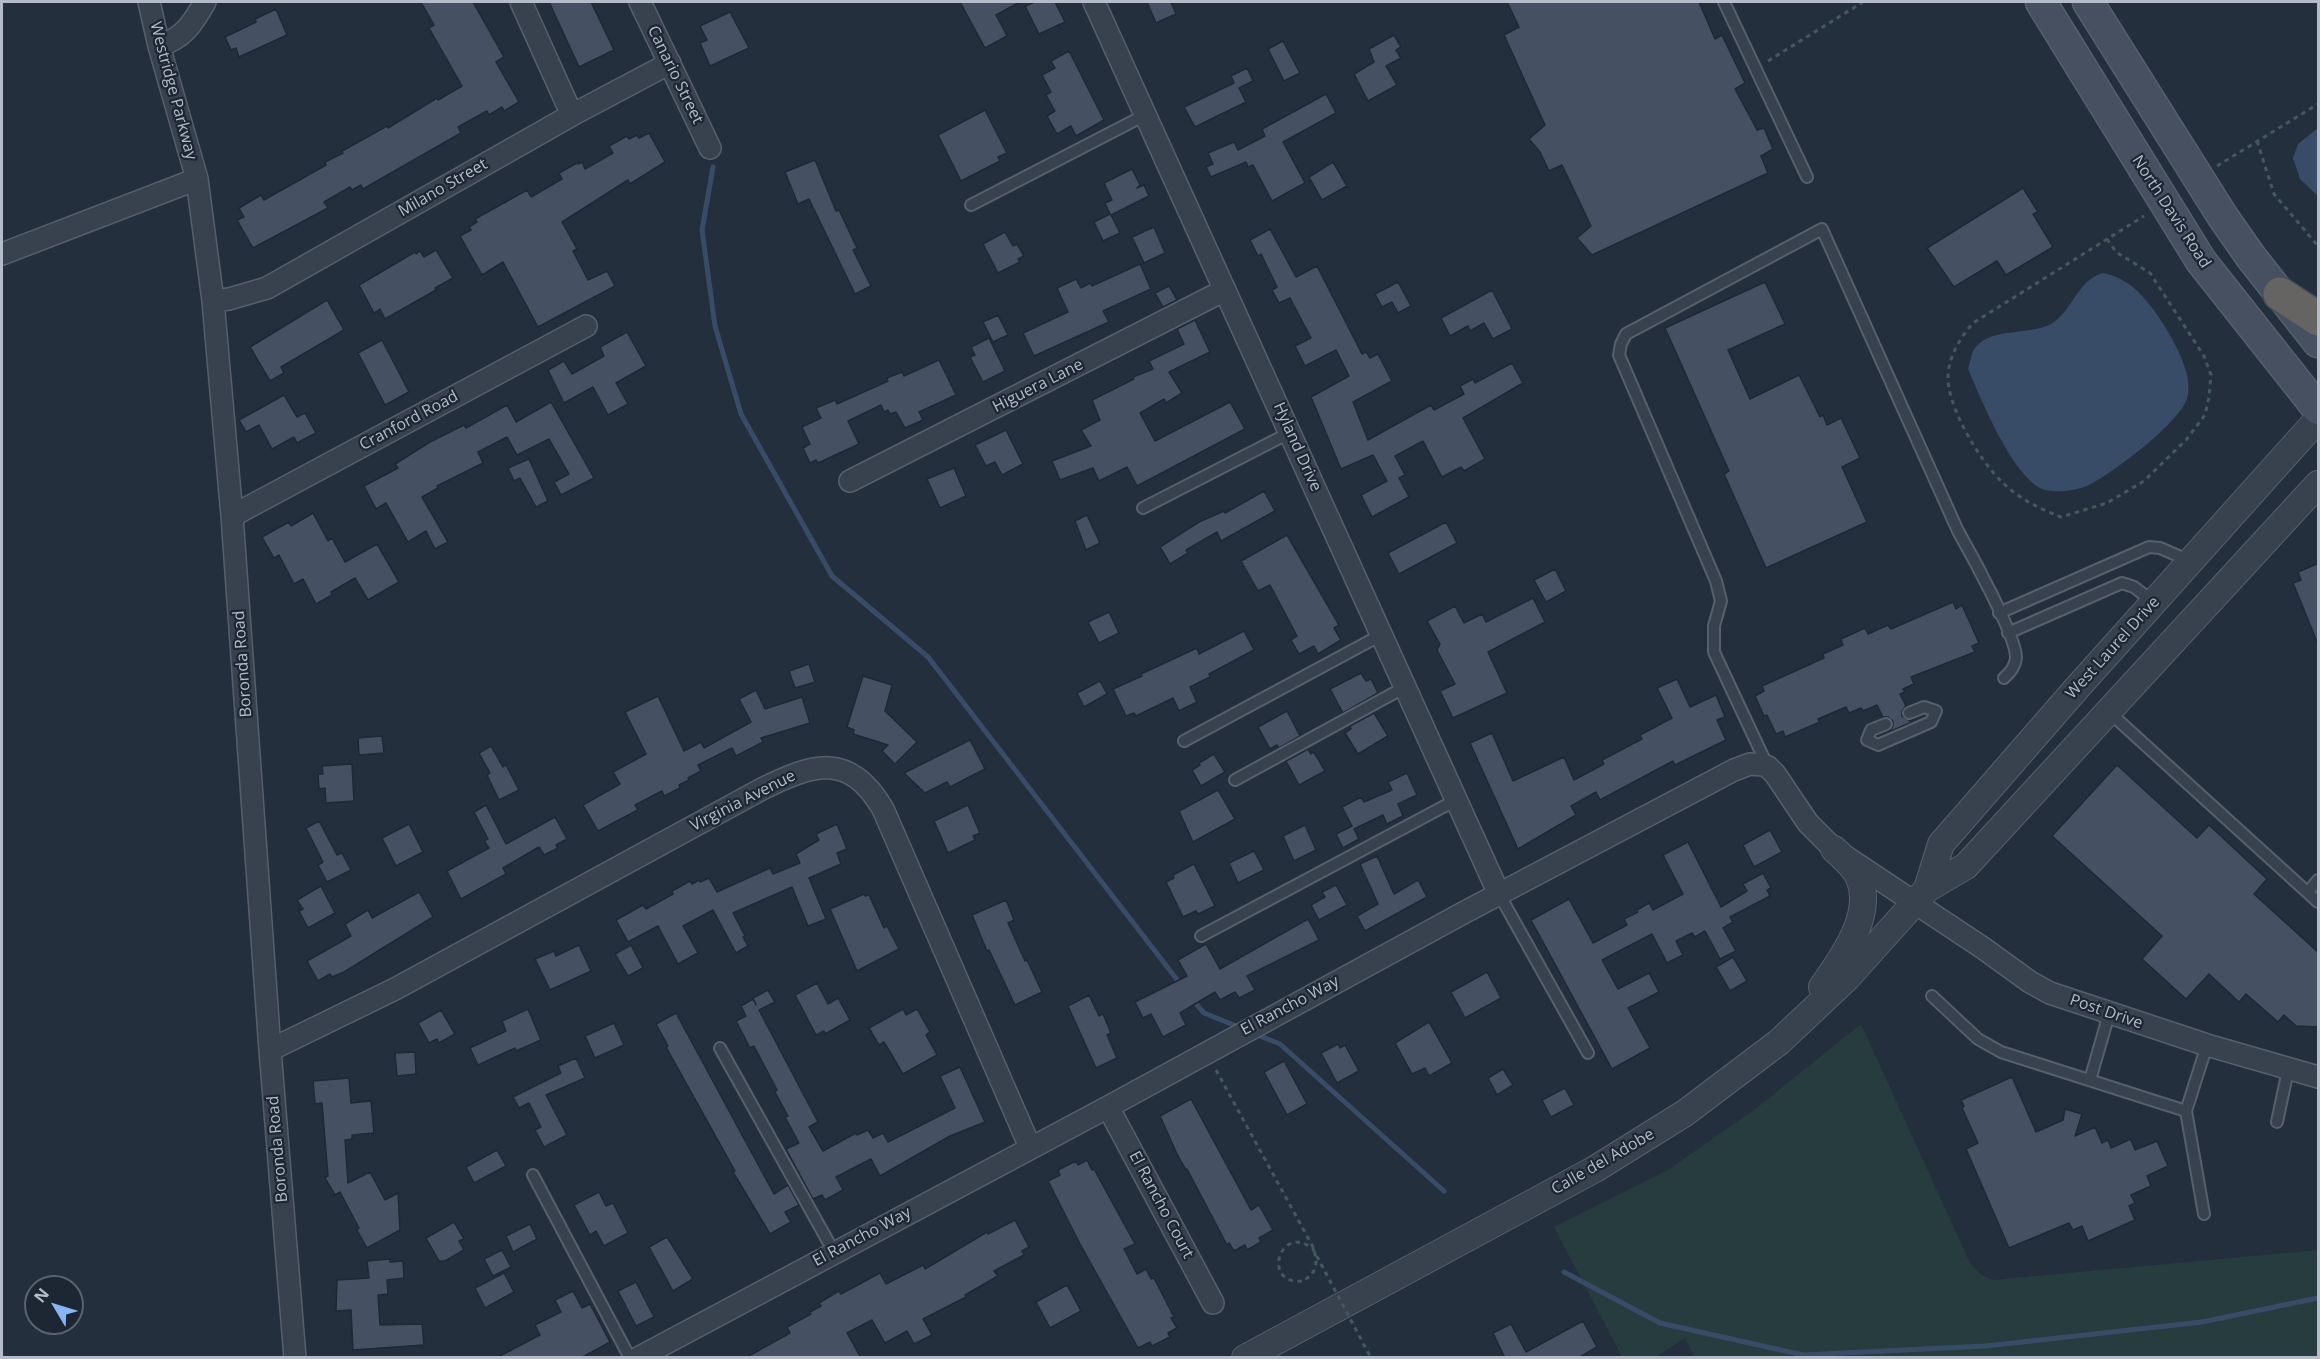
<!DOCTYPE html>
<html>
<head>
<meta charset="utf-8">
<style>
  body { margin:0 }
  #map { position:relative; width:2320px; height:1359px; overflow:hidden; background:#242f3e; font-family:"Open Sans",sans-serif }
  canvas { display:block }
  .frame { position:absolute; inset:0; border:3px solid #b4bcc9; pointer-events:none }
  .north { position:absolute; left:24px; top:1275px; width:60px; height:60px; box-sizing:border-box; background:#1d2633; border:2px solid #59626f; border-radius:50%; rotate:308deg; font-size:16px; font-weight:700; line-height:24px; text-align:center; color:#b4bcc9 }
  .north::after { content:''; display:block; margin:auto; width:21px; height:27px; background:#8ab4f8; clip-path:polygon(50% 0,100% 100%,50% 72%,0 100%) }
</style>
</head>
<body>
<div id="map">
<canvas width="2320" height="1359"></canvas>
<div class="frame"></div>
<div class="north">N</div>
</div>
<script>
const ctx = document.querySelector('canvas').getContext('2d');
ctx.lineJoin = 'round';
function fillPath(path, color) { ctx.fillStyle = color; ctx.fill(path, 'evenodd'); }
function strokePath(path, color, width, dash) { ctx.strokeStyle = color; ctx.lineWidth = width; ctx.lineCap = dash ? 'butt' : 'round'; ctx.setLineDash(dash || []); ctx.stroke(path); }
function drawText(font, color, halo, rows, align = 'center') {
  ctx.font = font + ' "Open Sans",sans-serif'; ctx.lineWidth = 4.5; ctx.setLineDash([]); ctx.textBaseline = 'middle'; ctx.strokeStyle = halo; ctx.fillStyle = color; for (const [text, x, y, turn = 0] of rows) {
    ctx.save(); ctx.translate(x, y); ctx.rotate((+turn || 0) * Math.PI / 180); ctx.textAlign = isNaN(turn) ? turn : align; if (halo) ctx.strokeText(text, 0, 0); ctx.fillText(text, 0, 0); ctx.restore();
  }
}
fillPath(new Path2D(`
  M1861,1024L1970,1263L1980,1274L1993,1280L2318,1250V1357L1695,1358L1685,1338L1655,1357H1622L1554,1227L1668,1170L1754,1110Z`), '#263c3f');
fillPath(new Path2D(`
  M2318,128V196L2300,179L2293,158L2298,144Z
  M2103,273C2114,275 2126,281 2135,289C2156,307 2198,371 2187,399C2177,425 2114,472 2089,485C2077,491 2051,494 2040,488C2010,471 1982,401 1968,369C1970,363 1971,356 1973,351C1987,326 2030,336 2051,324C2073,311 2077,280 2103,273Z`), '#394c67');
strokePath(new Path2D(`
  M713,167L702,230L715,326L741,414L832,576L928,657L1182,986
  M1191,998L1204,1013L1241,1028
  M1255,1034L1280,1044L1444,1191
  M1564,1272L1660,1323L1803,1355L1986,1346L2202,1322L2318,1298`), '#394c67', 5);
const building = new Path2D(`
  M421,2H473L504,57L496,62L519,102L504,111L502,107L489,115L487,111L458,127L461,133L363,189L361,185L352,190L350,187L324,202L328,208L253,248L237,220L244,217L239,208L261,195L264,200L326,165L325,162L343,153L342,151L387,126L388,128L437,98L438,100L462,86L429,28L434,25Z
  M549,2H591L614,50L579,67Z
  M960,2H1020L996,15L1007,36L985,48Z
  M1035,2H1055L1065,22L1039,34L1025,6Z
  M1147,2H1171L1176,14L1156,23Z
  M1507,2H1699L1715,39L1722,35L1745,83L1735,89L1757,130L1764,128L1773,149L1761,156L1768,173L1592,255L1577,238L1591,226L1562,165L1549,171L1540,152L1529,139L1545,125L1504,35L1519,27Z
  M276,9L287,35L239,57L236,48L231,50L225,37L256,22L255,19Z
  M730,12L749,48L710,66L700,43L707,40L700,26Z
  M1394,35L1401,47L1396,50L1401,58L1386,66L1397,85L1368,101L1354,74L1374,62L1369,49Z
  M1283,41L1300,73L1284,81L1268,49Z
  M1069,51L1104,120L1076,136L1071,126L1057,134L1047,116L1055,111L1046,95L1051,92L1042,75L1055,68L1051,61Z
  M1247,68L1253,81L1239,88L1246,102L1195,127L1184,107L1234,83L1231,76Z
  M1326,94L1336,113L1283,142L1305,183L1272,201L1253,165L1248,167L1246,162L1211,177L1206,167L1213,164L1208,153L1234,142L1238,150L1265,136L1262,129Z
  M985,110L1007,153L998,157L1000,161L961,181L938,135Z
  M649,133L665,162L630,184L628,180L562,222L577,249L573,251L588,280L607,271L615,286L538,327L503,262L482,275L460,236L471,230L469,227L477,222L475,219L527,190L531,197L562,179L559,173L577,163L578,164L582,162L585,169L613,153L609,146L627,136L629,139L637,135L639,138Z
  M815,160L836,211L839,210L857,248L853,250L871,286L855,294L809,199L798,204L785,172Z
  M1333,162L1347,186L1322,200L1309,177Z
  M1132,169L1140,185L1137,188L1144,185L1149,196L1111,215L1120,233L1103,241L1094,222L1110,214L1105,203L1112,200L1104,183Z
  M2023,188L2038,212L2033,214L2053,247L2006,275L1997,261L1954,287L1927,248Z
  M1154,227L1165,253L1144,263L1132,237Z
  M1270,229L1296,277L1317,266L1362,354L1366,352L1370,358L1378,354L1392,381L1353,402L1368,440L1431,405L1434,410L1464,394L1460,386L1473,379L1475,383L1512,363L1523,383L1463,418L1485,459L1464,471L1461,467L1442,477L1423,441L1395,456L1405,475L1399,478L1409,497L1372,517L1361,495L1387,481L1373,455L1341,469L1311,397L1349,376L1336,350L1305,366L1295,346L1311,338L1290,298L1279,303L1272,290L1277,287L1261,254L1258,256L1250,240Z
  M1005,232L1013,246L1017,244L1024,256L1018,259L1020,262L998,273L983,244Z
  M436,250L453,278L435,288L436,290L385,319L380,309L374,313L359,285L415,252L416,254L420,251L424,257Z
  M1140,264L1151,289L1103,311L1109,322L1034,356L1023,333L1068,312L1057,288L1076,279L1081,288L1090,283L1092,286Z
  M1398,282L1411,306L1398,313L1392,302L1382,307L1375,294Z
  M1765,282L1785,324L1728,350L1750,399L1799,375L1820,417L1823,415L1827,425L1841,418L1860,458L1842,467L1867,522L1766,568L1724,474L1729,471L1665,328Z
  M1169,286L1177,300L1163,307L1155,293Z
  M1492,290L1512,329L1493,339L1484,323L1470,331L1468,326L1450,336L1441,318Z
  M327,300L344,330L281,367L284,373L270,381L250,347Z
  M998,315L1008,335L993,342L983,322Z
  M1195,320L1210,352L1169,372L1182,393L1166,403L1164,399L1140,413L1155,441L1230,402L1245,429L1137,486L1127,467L1099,481L1093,468L1060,480L1052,461L1091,446L1081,430L1100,420L1092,400L1134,379L1133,377L1153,369L1149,361L1184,344L1177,329Z
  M627,332L646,366L616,383L628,404L608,415L593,387L564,403L548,370L564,361L572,374L604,356L600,347Z
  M989,338L1005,371L983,382L970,357L975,355L971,347Z
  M382,340L409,392L385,405L358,353Z
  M939,360L956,395L919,412L923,420L905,428L896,412L890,414L888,410L884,412L881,405L848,421L859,444L818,463L816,460L810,463L803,448L810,444L802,427L821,418L816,408L835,400L837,404L888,381L887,378L902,372L904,376Z
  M284,395L297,417L305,413L316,433L297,443L294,437L272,449L259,425L246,432L239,420Z
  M551,402L594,478L561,495L554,482L569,474L549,439L517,455L507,437L478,452L483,463L437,486L438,488L422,497L448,542L435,549L426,531L408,542L386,503L376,509L364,486L398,468L395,464L430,442L464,425L466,428L507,405L516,422Z
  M1006,430L1023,464L1002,475L995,462L986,466L975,445Z
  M529,459L548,501L536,507L520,478L514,481L508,468Z
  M954,468L966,496L940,508L927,479Z
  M1264,491L1275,511L1221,541L1217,532L1186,550L1188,553L1170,564L1160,547L1199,522L1224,511L1225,513Z
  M313,513L328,541L332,538L345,562L377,544L399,582L368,600L355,578L331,592L332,595L316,604L303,579L294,584L279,555L274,558L262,537L289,522L291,526Z
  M1087,515L1100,543L1086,550L1075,521Z
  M1446,522L1457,543L1399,574L1388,553Z
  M1287,535L1339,625L1334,628L1341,640L1318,654L1314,646L1299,654L1291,640L1297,636L1270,585L1258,591L1241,561Z
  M2319,563V644H2318L2293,583L2301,580L2298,572Z
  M1555,569L1566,591L1546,602L1534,580Z
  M1533,598L1545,622L1488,652L1507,693L1453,718L1440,691L1455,684L1437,650L1440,644L1427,621L1455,606L1464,623L1482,614L1486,622Z
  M1953,602L1956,609L1962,605L1979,643L1972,646L1975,652L1911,677L1914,684L1903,689L1905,692L1900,694L1906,706L1902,711V716L1912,722L1889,732L1893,726V721L1888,717H1883L1877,705L1863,711L1861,708L1849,713L1846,707L1818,719L1820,722L1785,737L1783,731L1776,734L1767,715L1764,716L1755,696L1764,691L1762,686L1824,658L1823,654L1843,645L1841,639L1865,628L1868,634L1888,625L1891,629Z
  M1109,612L1119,633L1099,643L1088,622Z
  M1244,631L1254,650L1209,674L1210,677L1190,687L1197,702L1179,711L1173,698L1136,716L1134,713L1126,716L1113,689L1142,676L1141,674L1197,648L1199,654Z
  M809,664L815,682L795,688L789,671Z
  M1361,673L1366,681L1371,679L1378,693L1343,713L1330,689Z
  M863,676L892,685L885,711L917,742L895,764L882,751L888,745L853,734L854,730L847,727Z
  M1677,679L1690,707L1716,695L1725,717L1717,720L1726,740L1675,765L1673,761L1600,800L1596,792L1571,806L1576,815L1518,849L1470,743L1492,733L1513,781L1564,757L1574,780L1604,764L1602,760L1642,739L1640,735L1672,718L1657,688Z
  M1100,681L1107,694L1084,707L1077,693Z
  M756,690L765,709L802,697L810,723L761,738L763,742L736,756L732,748L698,765L701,771L688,778L689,780L679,785L680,788L664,796L662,791L635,805L638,810L598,831L583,805L620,784L613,772L646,754L625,712L658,696L684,751L701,742L704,748L751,722L739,699Z
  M1287,711L1300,736L1279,748L1277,745L1270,749L1258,727Z
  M1374,713L1388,736L1358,754L1345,733L1351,729L1350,726Z
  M382,736L384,753L359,755L358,738Z
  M970,740L985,769L950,787L947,782L925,793L904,773Z
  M491,746L503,767L506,765L519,790L499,800L487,775L490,773L479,753Z
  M1308,749L1311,754L1314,752L1325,771L1299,785L1286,761Z
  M1214,754L1225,772L1201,786L1192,770L1200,765L1199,763Z
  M352,764L354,801L326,803L325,788L319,789L318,774H323L322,766Z
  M2117,765L2197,838L2209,825L2267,879L2254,894L2319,953V1027L2296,1026L2284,1015L2278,1022L2246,994L2239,1002L2209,974L2186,999L2142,959L2162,936L2052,836Z
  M1407,773L1417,795L1398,804L1403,816L1387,824L1383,815L1354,829L1359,839L1343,848L1336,834L1352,826L1342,807L1361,797L1364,802L1392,790L1388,782Z
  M1218,790L1235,819L1193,842L1179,811Z
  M486,805L506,844L555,817L567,839L556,845L558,848L544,855L539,847L503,868L506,874L461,899L447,871L489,848L484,841L488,839L474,812Z
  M968,805L980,833L973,836L975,840L948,853L934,821Z
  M319,821L337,855L342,853L351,870L327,882L318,865L323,862L306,828Z
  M409,824L423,852L396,866L382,838Z
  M837,824L847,849L837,853L841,864L809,878L826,919L808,926L792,887L733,913L745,936L743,937L748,946L736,953L713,910L683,926L698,953L678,964L658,926L628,942L616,920L643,905L646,909L673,894L672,891L690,881L692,884L699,880L700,882L709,878L717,892L770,868L773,874L800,863L796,854L819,840L816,834Z
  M1305,825L1316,850L1294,861L1283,836Z
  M1770,830L1782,852L1754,867L1743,845Z
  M1688,842L1721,907L1747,891L1743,884L1763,873L1771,888L1767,890L1770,896L1730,917L1733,922L1723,928L1736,951L1720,959L1705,931L1695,937L1692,933L1676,941L1683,955L1667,963L1652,934L1602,960L1618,989L1649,973L1659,992L1628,1008L1650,1048L1612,1069L1531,920L1569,899L1593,943L1627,925L1624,919L1638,912L1637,910L1649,903L1653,910L1683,894L1663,855Z
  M1254,851L1264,870L1238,883L1229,863Z
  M1377,856L1394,894L1418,880L1427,897L1365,931L1357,916L1378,904L1360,864Z
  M1194,864L1215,906L1198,914L1196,911L1183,917L1166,882L1174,878L1173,875Z
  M1336,885L1347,905L1319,920L1311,905L1325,897L1322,892Z
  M321,886L335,913L308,928L299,911L303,909L297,900Z
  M419,892L433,917L344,972L332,977L330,974L318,981L307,961L351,936L345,924L368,910L372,918Z
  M864,894L865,896L869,895L884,928L887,926L899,949L857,971L830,909Z
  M1006,900L1014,920L1008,923L1025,961L1027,960L1042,992L1015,1005L989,950L987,951L972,915Z
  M1308,919L1319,940L1247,976L1255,990L1239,998L1235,992L1220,1000L1215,992L1180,1013L1186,1025L1163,1037L1151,1014L1143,1018L1135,1002L1187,976L1178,960L1206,944L1220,969Z
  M579,945L591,971L550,990L535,959L554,951L556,956Z
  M631,945L643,968L628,976L615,954Z
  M1733,957L1747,981L1730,991L1716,967Z
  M1487,972L1501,998L1465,1018L1451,992Z
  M817,983L828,1004L838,998L850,1020L825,1034L824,1031L816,1035L795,995Z
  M768,990L775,1002L759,1010L818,1122L809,1127L823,1151L856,1133L857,1135L868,1130L873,1138L883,1133L888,1142L955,1108L940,1076L960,1067L985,1122L950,1136L880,1176L871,1159L836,1177L843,1190L825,1200L822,1195L813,1199L786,1149L799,1143L785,1117L788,1116L775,1092L777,1090L754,1046L750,1048L736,1021L746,1016L741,1006L753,999L756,1005L753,998Z
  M1089,995L1099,1016L1103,1014L1111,1033L1107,1035L1117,1058L1096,1068L1068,1006Z
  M528,1009L541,1040L516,1051L515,1048L478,1065L470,1048L506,1031L502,1021Z
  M903,1009L906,1015L917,1009L930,1032L926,1035L937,1055L903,1074L884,1042L879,1045L869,1028Z
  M441,1010L455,1034L439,1043L437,1039L429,1043L418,1023Z
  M676,1013L774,1194L788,1185L799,1205L785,1212L791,1222L770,1234L733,1172L735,1171L666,1047L668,1046L656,1024Z
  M1429,1022L1452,1063L1429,1076L1425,1068L1412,1074L1395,1043Z
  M614,1023L624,1045L595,1058L585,1036Z
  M1338,1044L1340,1048L1345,1045L1359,1071L1337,1083L1321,1053Z
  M415,1052L416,1074L397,1076L395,1053Z
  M576,1058L585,1078L546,1095L567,1135L544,1147L535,1130L541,1127L529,1103L519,1108L513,1097L561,1073L558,1066Z
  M1284,1061L1307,1104L1287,1115L1264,1072Z
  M1503,1069L1513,1085L1497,1095L1488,1078Z
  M2012,1077L2036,1132L2063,1120L2065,1109L2082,1114L2075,1136L2095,1127L2102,1143L2108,1140L2111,1148L2131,1139L2135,1150L2157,1141L2168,1166L2147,1176L2151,1186L2131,1195L2135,1203L2129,1206L2135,1220L2088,1241L2082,1226L2073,1230L2069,1223L2009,1248L1966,1149L1978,1143L1962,1108L1964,1106L1961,1100Z
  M349,1078L351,1103L371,1101L374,1133L352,1135V1139L345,1140L348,1183L370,1172L385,1200L398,1193L400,1230L367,1248L357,1230L359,1228L340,1192L335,1195L325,1178L328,1176L322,1103L315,1104L313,1081Z
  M1565,1088L1574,1105L1551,1117L1542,1100Z
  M1191,1099L1251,1210L1259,1205L1273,1230L1259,1238L1261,1242L1247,1250L1245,1245L1234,1251L1229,1243L1227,1245L1187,1169L1186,1170L1177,1154L1160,1116Z
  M497,1150L506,1166L474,1183L466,1167Z
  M1087,1160L1092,1170L1094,1169L1135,1244L1124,1249L1137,1274L1146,1269L1151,1279L1154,1278L1174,1317L1171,1318L1177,1328L1168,1333L1170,1337L1152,1346L1150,1342L1138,1348L1080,1244L1048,1181L1060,1175L1058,1170L1076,1161L1078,1165Z
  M599,1192L606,1206L613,1203L628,1233L604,1246L596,1231L590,1235L574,1205Z
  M1015,1220L1029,1247L1022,1251L1024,1255L994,1271L998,1276L965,1295L966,1297L923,1319L932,1335L914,1344L907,1331L885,1343L872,1320L847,1333L861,1358H745L790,1333L787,1327L811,1314L810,1312L821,1306L819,1303L839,1291L841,1294L880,1273L886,1284L923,1265L925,1269L987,1232L988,1234Z
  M454,1222L464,1239L459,1241L464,1250L445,1261H439L426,1238Z
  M530,1224L537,1239L513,1252L506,1236Z
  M667,1237L693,1279L673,1291L649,1247Z
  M502,1250L511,1267L493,1276L484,1259Z
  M390,1259V1262L403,1261L404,1278L387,1280L388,1294L378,1295L380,1325L422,1324L424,1345L353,1350L351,1310L336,1311L337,1280L369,1278L367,1261Z
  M504,1273L514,1292L485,1308L475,1288Z
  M636,1282L654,1317L636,1326L618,1291Z
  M1067,1285L1081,1311L1050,1328L1036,1302Z
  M573,1291L582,1308L590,1304L610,1342L581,1358H496L540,1335L535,1325L561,1312L555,1300Z
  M1583,1321L1597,1347L1578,1358H1505L1493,1333L1511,1324L1526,1352Z`);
fillPath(building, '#455162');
strokePath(building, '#1f2835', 1.5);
const service = new Path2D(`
  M1724,2L1807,177
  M971,205L1145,115
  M1143,508L1291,432
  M1999,613L2149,547L2160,548L2190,561
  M2008,633L2122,583L2134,587L2153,602
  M2109,712L2318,902
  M1886,724L1871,730L1867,740L1878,745L1931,722L1936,711L1924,707L1909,713
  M1184,741L1381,635
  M1767,765L1714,652V626L1721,601L1716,581L1619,355L1621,344L1626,334L1822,229L1958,531C1970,552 2017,637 2016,658C2015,667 2010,673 2004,678
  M1235,780L1405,687
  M2308,892L2318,880
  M1499,894L1588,1053
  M1201,936L1456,800
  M1932,996L1978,1039L2001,1052L2186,1111
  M720,1048L834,1252
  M2090,1080L2109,1014
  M2277,1122L2288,1070
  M533,1175L630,1358
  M2204,1214L2186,1111L2207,1045`);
const minor = new Path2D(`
  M149,2L159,46L197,179L213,301L232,516L270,1050L295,1358
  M521,2L572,115
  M640,2L710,148
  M1094,2L1499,894
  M159,46C184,38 193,23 205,2
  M2,254L197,179
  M213,301L229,299L267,288L572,115L670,63
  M850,481L1225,290
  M232,516L586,326
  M270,1050L395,989L762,789C813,764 849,751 883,809L1030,1147
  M1108,1107L1213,1303
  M638,1358L1108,1107L1465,912L1734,770L1750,764L1763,765L1768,767L1775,774L1808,823L1834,849L1983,948L2030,982L2050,993L2207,1045L2318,1077`);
const tertiary = new Path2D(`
  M1927,889L1941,844L2076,689L2318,419
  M1822,987C1842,958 1876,913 1858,876C1853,865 1842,857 1834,849
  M1245,1358L1595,1169L1685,1113L1779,1042L1847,978L1927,889L1966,866L2318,484`);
const secondary = new Path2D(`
  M2041,2L2201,261L2318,409
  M2088,2L2223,217L2251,257L2318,342`);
const trunk = new Path2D(`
  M2280,294L2318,319`);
strokePath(service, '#565f6c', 14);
strokePath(minor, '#565f6c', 24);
strokePath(tertiary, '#565f6c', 28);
strokePath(secondary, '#565f6c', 33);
strokePath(trunk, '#434c59', 36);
strokePath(new Path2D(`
  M1768,61L1863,2
  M2257,141L2274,194L2318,246
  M2217,166L2318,104
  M2107,239L2116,252L2150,273L2204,356L2211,375L2209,397L2205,415L2186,440L2144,481L2107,503L2061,517C2040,509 2018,498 2002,482C1980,461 1947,407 1948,376C1949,356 1960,338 1973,323L2144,216
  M1216,1070L1313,1247C1318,1261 1318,1274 1302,1281`), '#44595c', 3, [4.5, 4.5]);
strokePath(service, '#38414e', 10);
strokePath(minor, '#38414e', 21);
strokePath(tertiary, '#38414e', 26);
strokePath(secondary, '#465061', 30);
strokePath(trunk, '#656462', 33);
strokePath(new Path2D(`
  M1302,1281C1261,1285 1280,1222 1313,1249L1371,1358`), '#44595c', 3, [4.5, 4.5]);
drawText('16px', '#b4bcc9', '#1d2633', [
  ["Canario Street",675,75,64],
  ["Westridge Parkway",173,91,75],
  ["Milano Street",443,188,-30],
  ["North Davis Road",2171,212,57],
  ["Higuera Lane",1038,386,-27],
  ["Cranford Road",409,421,-28],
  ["Hyland Drive",1297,447,66],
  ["West Laurel Drive",2113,648,-48],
  ["Boronda Road",243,664,-94],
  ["Virginia Avenue",743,801,-27],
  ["El Rancho Way",1290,1006,-28],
  ["Post Drive",2106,1012,19],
  ["Boronda Road",278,1149,-95],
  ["Calle del Adobe",1603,1162,-30],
  ["El Rancho Court",1161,1205,62],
  ["El Rancho Way",862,1237,-28]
]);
</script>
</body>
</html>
